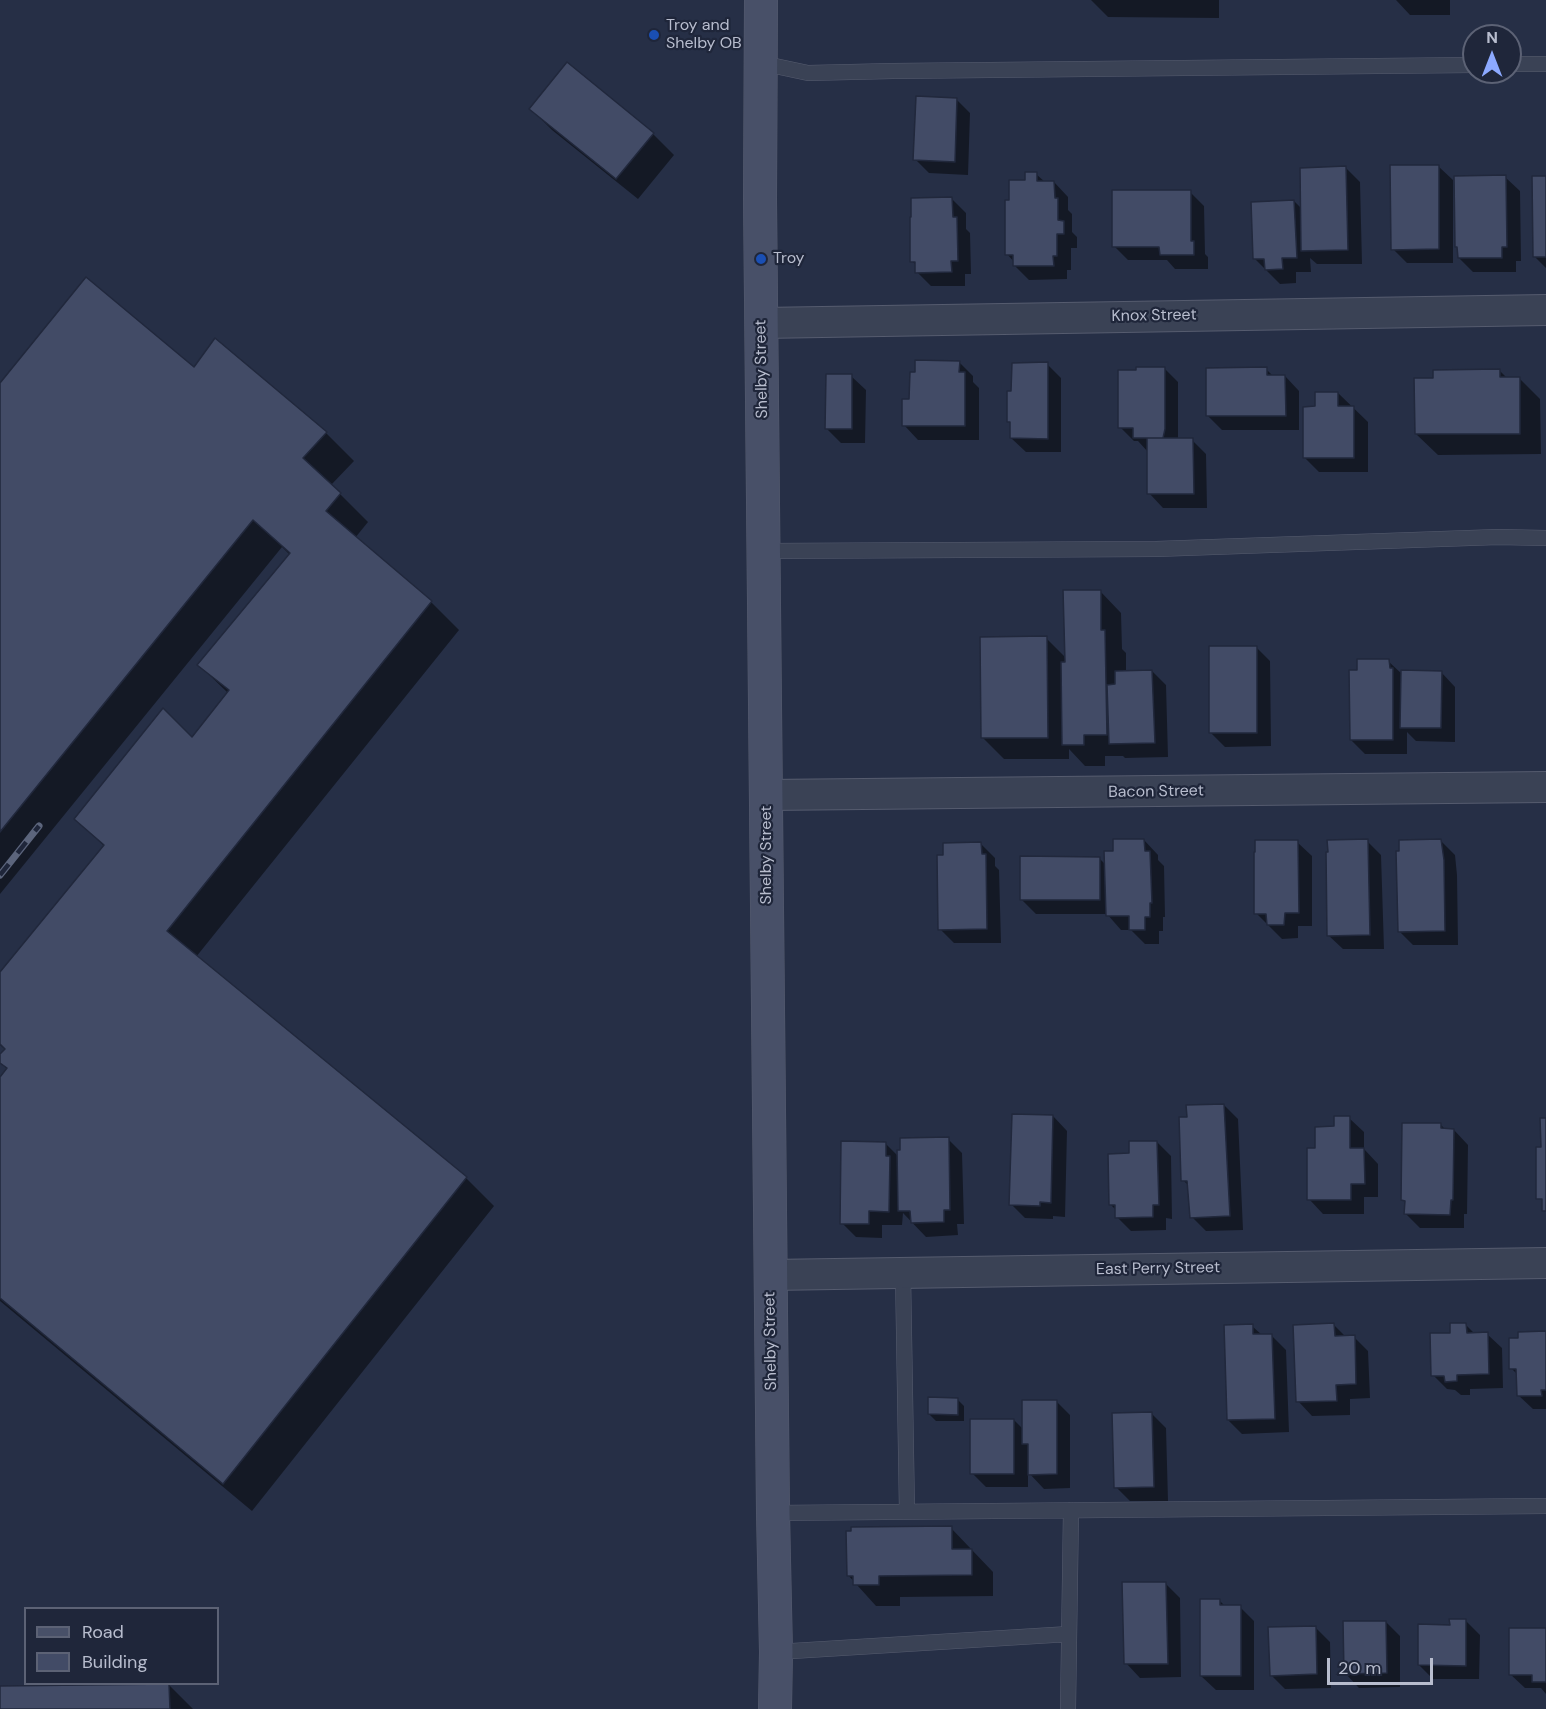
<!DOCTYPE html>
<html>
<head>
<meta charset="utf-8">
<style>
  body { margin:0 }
  #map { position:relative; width:1546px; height:1709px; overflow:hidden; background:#262f46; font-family:"DM Sans",sans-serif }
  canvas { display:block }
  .legend { position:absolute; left:24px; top:1607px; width:195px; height:78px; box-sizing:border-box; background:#1f263a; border:2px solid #5c6275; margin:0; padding:8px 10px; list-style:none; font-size:18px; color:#b8bdce }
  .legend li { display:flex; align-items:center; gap:12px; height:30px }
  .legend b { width:30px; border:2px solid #5c6275 }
  .north { position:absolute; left:1462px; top:24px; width:60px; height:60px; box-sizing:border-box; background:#1f263a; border:2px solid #5c6275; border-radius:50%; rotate:0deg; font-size:16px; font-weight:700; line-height:24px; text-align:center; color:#b8bdce }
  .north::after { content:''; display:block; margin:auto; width:21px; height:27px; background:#8ca9ff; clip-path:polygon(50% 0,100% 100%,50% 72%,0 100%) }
  .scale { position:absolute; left:1327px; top:1658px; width:106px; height:27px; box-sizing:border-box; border:3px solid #b8bdce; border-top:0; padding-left:8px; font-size:18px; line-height:21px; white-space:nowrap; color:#b8bdce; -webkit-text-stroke:4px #1f263a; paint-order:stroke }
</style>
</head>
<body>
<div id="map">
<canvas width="1546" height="1709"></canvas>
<ul class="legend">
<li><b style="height:8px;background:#485068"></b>Road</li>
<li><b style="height:16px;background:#424b66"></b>Building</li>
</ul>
<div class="north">N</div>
<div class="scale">20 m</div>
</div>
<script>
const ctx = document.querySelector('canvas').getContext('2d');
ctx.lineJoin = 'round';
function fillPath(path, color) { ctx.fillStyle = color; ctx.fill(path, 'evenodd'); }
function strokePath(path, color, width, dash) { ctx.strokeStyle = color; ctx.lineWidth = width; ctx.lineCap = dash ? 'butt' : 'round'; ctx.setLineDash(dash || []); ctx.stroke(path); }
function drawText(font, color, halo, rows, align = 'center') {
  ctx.font = font + ' "DM Sans",sans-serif'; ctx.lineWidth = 4.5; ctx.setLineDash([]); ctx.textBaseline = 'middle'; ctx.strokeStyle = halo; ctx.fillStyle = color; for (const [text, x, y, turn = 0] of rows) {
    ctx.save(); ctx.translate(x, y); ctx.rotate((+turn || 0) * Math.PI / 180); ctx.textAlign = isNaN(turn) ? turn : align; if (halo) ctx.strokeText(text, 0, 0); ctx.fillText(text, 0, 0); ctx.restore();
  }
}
fillPath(new Path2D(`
  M1091,0H1219V18L1108,17Z
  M1396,0H1450V15H1410Z
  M956,99L970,113L968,175L929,173L915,159Z
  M531,109L653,134L674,155L638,199L552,130Z
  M1438,166L1453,180V263H1407L1393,249Z
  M1346,168L1360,182L1362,264H1317L1310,258L1311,272H1296V283L1280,284L1254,258L1294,201L1302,209Z
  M1036,174L1045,182H1054L1068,197V210L1072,214V232L1077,237V248H1071V270H1067V279L1029,280L1015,266V263L1007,254L1011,201L1027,182Z
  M1505,177L1520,191L1521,261H1516V272H1473L1459,258Z
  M1546,178V268L1535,257Z
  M1190,192L1204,206L1205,254L1208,257V269H1175L1167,260H1128L1114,246Z
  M952,199L966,213V229L970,233L971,274H965V286H931L917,272V266L912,261Z
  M215,340L326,433L354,461L331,485L368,522L355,538L431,602L459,630L196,957L466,1178L494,1206L252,1511L0,1301V1079L8,1070L0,1062V1056L6,1050L0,1045V975L105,847L76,819L193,739L228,693L199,665L290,555L282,547L0,894V385L195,369Z
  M959,362L973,376V382L979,388V440H918L904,425L911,401Z
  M1047,364L1061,378V452H1026L1011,438L1012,425L1008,421L1013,393Z
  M1164,368L1178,382V440H1192L1206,454L1207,508H1163L1149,493L1148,452L1138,441H1134L1120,427Z
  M1266,369L1274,377L1285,376L1299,391V430H1222L1208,416Z
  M1499,370L1507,378H1519L1540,399L1541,454L1438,455L1416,434L1434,379Z
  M851,376L866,390L865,443H841L827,429Z
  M1338,393L1368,422V472H1319L1305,458L1317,407Z
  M1100,591L1121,613L1122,649L1126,653V672L1152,671L1166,685L1168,757L1125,758L1123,756H1105V766H1085L1069,749V759H1004L983,738L1046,638L1066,658Z
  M1256,647L1270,661L1271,746L1225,747L1210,732Z
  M1388,661L1402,674L1441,672L1455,687V742L1416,741L1407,732V754H1365L1351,740L1358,672Z
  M1144,840L1158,855V860L1164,866L1165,917H1163V931H1159V944H1145L1131,930H1121L1107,914H1036L1022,900L1100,859L1106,865L1115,852Z
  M1367,841L1381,855L1384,949H1343L1328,935Z
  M1441,841L1455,855L1457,875L1458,945H1413L1399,931Z
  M1297,842L1312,856V926H1298V938L1282,939L1256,913Z
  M981,844L995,858V866L999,870L1001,943H954L940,929L944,856Z
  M1224,1105L1238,1119L1243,1230L1206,1231L1192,1217L1189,1186L1183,1180L1188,1118Z
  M1053,1116L1067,1131L1065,1217L1053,1216V1219L1025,1218L1011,1204Z
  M1349,1118L1364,1132V1149L1378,1164V1197H1364V1214H1323L1309,1199L1317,1150L1335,1128Z
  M1441,1125L1446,1130H1454L1468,1145L1467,1214H1464V1228H1420L1406,1214V1203L1403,1199Z
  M948,1139L962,1153L964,1224H957L958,1235L926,1237L903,1213L902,1225H882V1238L856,1237L842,1223L885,1143L899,1157Z
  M1157,1142L1171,1156L1172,1219L1166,1218V1230L1131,1231L1117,1217V1211L1111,1205L1130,1155Z
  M1334,1325L1346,1337H1354L1368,1351L1370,1398L1350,1399V1415L1312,1416L1298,1401Z
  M1466,1325L1475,1334H1487L1502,1348L1503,1388L1470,1389V1395H1461L1455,1390L1447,1389L1433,1375L1451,1334Z
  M1252,1326L1262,1335H1271L1286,1350L1289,1432L1242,1434L1228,1420Z
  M1546,1333V1409H1533L1518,1395V1375L1511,1368Z
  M958,1400L964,1406V1421H936L929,1414Z
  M1056,1401L1070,1415V1488L1044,1489L1028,1472V1487H986L972,1473L1014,1420L1023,1429Z
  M1152,1414L1166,1428L1168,1501H1130L1116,1487Z
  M951,1528L993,1572V1596L900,1597V1606H876L848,1575Z
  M1165,1583L1180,1598L1181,1677L1140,1678L1126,1663Z
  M1219,1600L1226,1607H1240L1254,1621V1690H1216L1201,1676Z
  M1466,1621L1480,1635L1479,1679H1433L1419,1665L1451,1626Z
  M1386,1622L1400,1636V1687L1359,1688L1345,1673Z
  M1315,1627L1330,1642L1331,1688L1285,1689L1271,1675Z
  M1546,1630V1694L1541,1688H1525L1510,1674Z
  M169,1685L193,1709H0V1688Z`), '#0007');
const building = new Path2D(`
  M567,62L654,133L616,179L529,109Z
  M916,96L957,98L955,162L913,160Z
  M1390,165H1439V249L1391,250Z
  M1346,166L1348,250L1301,251L1300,168Z
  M1025,172H1037V181H1054L1055,198H1058V220L1064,221V234H1057V256H1053L1054,266H1013V255H1005V200H1009V180H1025Z
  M1506,175L1507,247H1502V258H1458L1457,247H1455L1454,176Z
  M1532,176H1546V257H1533Z
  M1112,190H1191V241H1194V255H1160L1159,247H1112Z
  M952,197L953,217H957L958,261H951L952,272L915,273V262H910V217H911V198Z
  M1294,200L1297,258H1282L1283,269L1265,270L1264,259H1253L1251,202Z
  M86,277L194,367L215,338L327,432L303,458L341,493L326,511L432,601L167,931L467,1177L223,1484L0,1298V1077L7,1068L0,1063V1054L5,1049L0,1044V972L104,845L74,819L163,708L192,737L229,690L197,665L290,553L253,520L0,832V383Z
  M915,360L960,361L959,372H965V426H902V399H909L910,372H915Z
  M1048,362V439L1010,438V422H1007V391H1011L1012,363Z
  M1136,367H1165V429L1163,438H1133V428H1118V370H1136Z
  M1267,367V375H1285L1286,416H1206V368Z
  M1500,369V377H1520V434H1415L1414,378H1433V370Z
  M826,374H852V429H825Z
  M1315,392H1338V406H1354V458H1303V407L1315,406Z
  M1147,438H1193L1194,494H1147Z
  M1063,590H1101V630H1105L1107,735H1084V745H1062L1061,662H1065Z
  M1047,636L1048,738H981L980,637Z
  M1209,646H1257V733H1209Z
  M1357,659H1389L1390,668H1393V740H1350L1349,670H1357Z
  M1152,670L1155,743L1109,744L1107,685L1115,684V671Z
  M1401,670L1442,671L1441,728H1400Z
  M1113,839H1144L1145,851H1150L1152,903H1150V917H1145V930H1129V916H1106L1104,851H1113Z
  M1368,839L1370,935L1327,936L1326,852H1328L1327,840Z
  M1441,839L1444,860L1445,931L1398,932L1396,851H1399V840Z
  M1255,840H1298L1299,913H1285L1284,925H1267L1266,914H1254V852H1255Z
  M981,842L982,854H986L987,929L938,930L937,855H943V843Z
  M1020,856L1100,857V900H1020Z
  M1224,1104L1230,1216L1190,1218L1187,1181H1181L1179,1117H1187L1186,1105Z
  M1012,1114L1053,1115L1051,1203L1040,1202V1206L1009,1205Z
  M1334,1116H1350V1148H1364L1365,1184H1351V1200H1307V1148H1315V1127L1334,1126Z
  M1540,1118H1546V1211H1542V1199H1536V1147H1541Z
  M1402,1123H1441V1128L1454,1129L1453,1200H1451L1450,1215L1404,1214L1405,1201L1401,1200Z
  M949,1137L950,1210H944V1222L911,1223L910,1211H898L897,1150H900V1138Z
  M841,1141L886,1142V1156H890L889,1212L869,1211V1224H840Z
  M1129,1141H1157L1159,1205H1153V1217L1115,1218V1205H1109L1108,1154L1129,1153Z
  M1334,1323L1335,1336L1355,1335L1356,1384L1336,1385L1337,1401L1296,1402L1293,1325Z
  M1450,1323H1466L1467,1333L1488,1332L1489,1374L1457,1375V1381L1445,1382L1444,1376H1431L1430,1333H1450Z
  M1253,1324V1334H1272L1275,1419L1227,1420L1224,1325Z
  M1546,1331V1390H1541L1542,1396H1517L1516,1369H1509V1338H1518V1332Z
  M928,1397L958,1398V1415L928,1414Z
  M1022,1400H1057V1474L1028,1475V1444H1022Z
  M1152,1412L1154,1487L1114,1488L1112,1413Z
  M970,1419H1014V1474H970Z
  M952,1526V1549H972V1575L879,1576V1585H853V1576H847L846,1531H851V1527Z
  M1122,1582H1166L1168,1664H1124Z
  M1200,1599H1220V1605H1241V1676H1200Z
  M1449,1619H1466V1666L1418,1665V1624L1450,1625Z
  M1343,1621H1386L1387,1673L1344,1674Z
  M1316,1626L1317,1674L1270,1676L1268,1627Z
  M1509,1628H1546V1682H1532V1675H1509Z
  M169,1684L170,1709H0V1686Z`);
fillPath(building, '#424b66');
strokePath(building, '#21283c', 1.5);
const lane = new Path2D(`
  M761,63L808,73L893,71L1474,65
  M1510,64H1546
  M764,551L1156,549L1498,537L1546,538
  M903,1273L907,1512
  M773,1513L1546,1506
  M776,1652L1069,1634
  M1068,1709L1071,1510`);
const street = new Path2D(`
  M762,323L1546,310
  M766,795L1546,787
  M770,1275L1546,1263`);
const secondary = new Path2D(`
  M761,0L760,199L773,1513L776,1652L775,1709`);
strokePath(lane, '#565c6f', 16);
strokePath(street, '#565c6f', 32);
strokePath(secondary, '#565c6f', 34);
strokePath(lane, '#3a4255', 15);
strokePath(street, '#3a4255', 30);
strokePath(secondary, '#485068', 33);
const rail = new Path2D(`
  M0,875L39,826`);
strokePath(rail, '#5c657c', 7);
strokePath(rail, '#1f263a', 4.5, [14]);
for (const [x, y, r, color] of [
  [654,35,6,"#1a4fb4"],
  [761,259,6,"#1a4fb4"]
]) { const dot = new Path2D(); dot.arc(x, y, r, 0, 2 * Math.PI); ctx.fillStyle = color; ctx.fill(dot); strokePath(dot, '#1f263a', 2); }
drawText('16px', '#b8bdce', '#1f263a', [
  ["Troy and",666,26],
  ["Shelby OB",666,44],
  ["Troy",773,259]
], 'left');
drawText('16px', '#b8bdce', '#1f263a', [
  ["Knox Street",1154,316,-1],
  ["Shelby Street",762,369,-91],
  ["Bacon Street",1156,792,-1],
  ["Shelby Street",767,855,-90],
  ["East Perry Street",1158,1269,-1],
  ["Shelby Street",771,1341,-91]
]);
</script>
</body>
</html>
